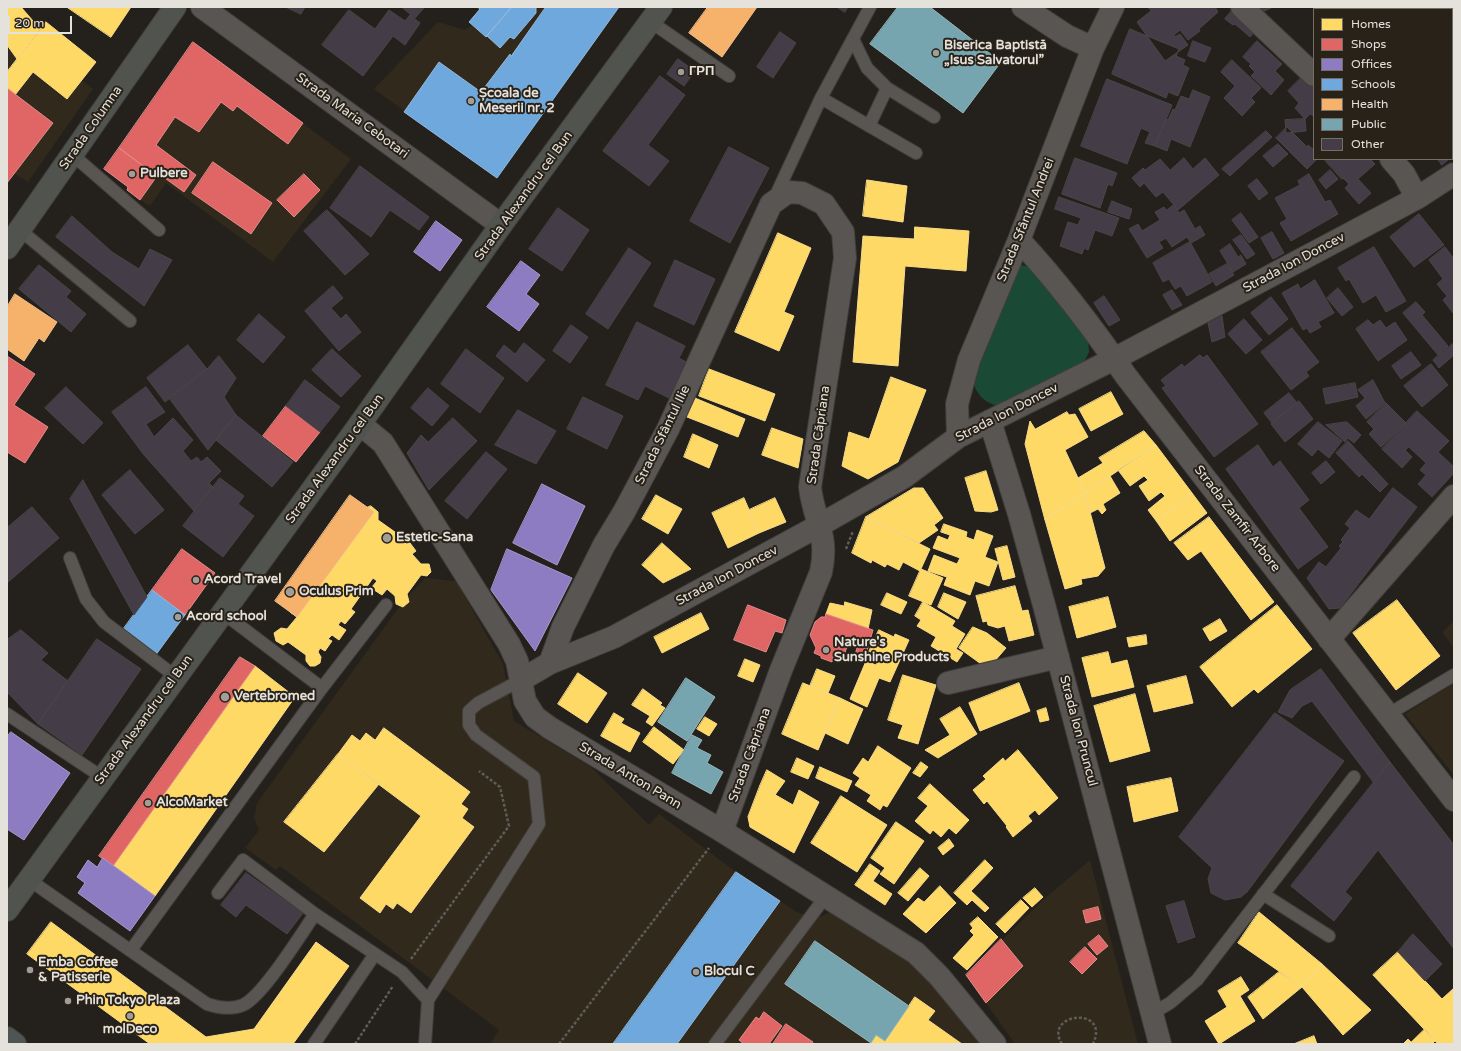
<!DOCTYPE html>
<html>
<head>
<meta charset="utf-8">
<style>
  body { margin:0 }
  #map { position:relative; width:1461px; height:1051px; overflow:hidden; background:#24211c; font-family:"Varela Round",sans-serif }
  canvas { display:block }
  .frame { position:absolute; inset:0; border:8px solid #e5e1db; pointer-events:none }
  .legend { position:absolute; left:1313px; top:8px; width:140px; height:152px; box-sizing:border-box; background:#282219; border:1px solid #746e67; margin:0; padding:5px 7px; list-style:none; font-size:12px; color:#e5e1db }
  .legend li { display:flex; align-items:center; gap:8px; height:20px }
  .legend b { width:20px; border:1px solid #746e67 }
  .scale { position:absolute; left:8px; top:16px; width:64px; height:18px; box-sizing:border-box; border:2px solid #e5e1db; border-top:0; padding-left:5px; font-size:12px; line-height:14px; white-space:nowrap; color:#e5e1db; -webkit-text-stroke:3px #282219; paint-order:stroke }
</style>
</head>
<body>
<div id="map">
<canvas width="1461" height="1051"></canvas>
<div class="frame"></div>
<ul class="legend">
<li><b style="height:11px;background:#ffd966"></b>Homes</li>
<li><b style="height:11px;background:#e06666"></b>Shops</li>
<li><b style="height:11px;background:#8e7cc3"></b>Offices</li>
<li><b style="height:11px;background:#6fa8dc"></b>Schools</li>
<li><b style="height:11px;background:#f6b26b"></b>Health</li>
<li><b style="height:11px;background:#76a5af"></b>Public</li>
<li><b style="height:11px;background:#443c46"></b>Other</li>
</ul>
<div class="scale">20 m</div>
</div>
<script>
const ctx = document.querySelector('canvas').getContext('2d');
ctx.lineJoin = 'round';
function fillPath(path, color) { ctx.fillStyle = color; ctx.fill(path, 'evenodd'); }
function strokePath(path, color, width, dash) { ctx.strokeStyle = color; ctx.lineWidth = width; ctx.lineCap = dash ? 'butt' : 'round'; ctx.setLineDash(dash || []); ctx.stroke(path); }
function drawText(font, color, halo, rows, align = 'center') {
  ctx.font = font + ' "Varela Round",sans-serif'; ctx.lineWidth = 4; ctx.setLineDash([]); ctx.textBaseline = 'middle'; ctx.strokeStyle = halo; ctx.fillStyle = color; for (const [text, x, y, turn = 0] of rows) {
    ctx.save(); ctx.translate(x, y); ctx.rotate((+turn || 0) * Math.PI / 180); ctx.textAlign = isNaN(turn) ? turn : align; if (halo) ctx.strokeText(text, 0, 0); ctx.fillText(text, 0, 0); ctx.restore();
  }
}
fillPath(new Path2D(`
  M512,7H619L497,178L374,89L438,22L465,30L472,25L486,37Z
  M31,41L93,89L28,182L7,169V47L17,59Z
  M193,42L351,159L273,262L166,183L150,206L140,200L157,176L119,148Z
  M425,578L456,581L503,664L514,721L591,767L649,825L659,814L736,872L795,911L815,919L833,911L912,963L954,1009L982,1044H490L499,1030L280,866L276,870L245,848L259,830L254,818L257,803L402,603Z
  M1454,621V648L1442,632Z
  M1454,683V775L1405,714Z
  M1090,860L1138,1044H1015L966,975L1043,900Z`), '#31291b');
fillPath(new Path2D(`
  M1021,265L1030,267L1088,340L1089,352L1083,364L1002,406C985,405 976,394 972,379L1017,266Z`), '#1a4a36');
const homes = new Path2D(`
  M7,7H21L7,18Z
  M21,7L40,29L17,59L7,45V18Z
  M67,7H131L111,37Z
  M46,22L96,62L67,99L33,72L15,95L7,88V72Z
  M867,180L907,186L903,222L863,216Z
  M915,227L969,231L966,271L905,266L898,366L853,362L863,236L914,239Z
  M778,233L811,248L784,312L794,316L779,351L735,332Z
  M709,369L775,394L765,421L699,396Z
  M891,377L926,390L898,462L868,479L842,466L849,432L869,439Z
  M1111,392L1123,414L1091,431L1079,409Z
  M695,398L745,419L738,437L687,417Z
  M1067,412L1069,415L1075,414L1088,437L1065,450L1085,493L1045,520L1025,444L1030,421L1035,429Z
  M772,428L803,439L798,468L762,455Z
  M1144,431L1156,445L1085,493L1078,478L1103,463L1099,458Z
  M693,434L718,445L709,468L684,457Z
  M1156,445L1192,493L1157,522L1148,510L1165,496L1161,492L1149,501L1139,486L1148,480L1144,476L1130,486L1118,470Z
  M986,471L998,510L991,512L975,511L965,478Z
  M1110,476L1120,493L1103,504L1106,510L1102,514L1098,509L1090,513L1085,493Z
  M914,488H923L943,518L934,525L938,530L919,543L866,517Z
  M1085,493L1105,568L1098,576L1081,579L1082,584L1065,589L1045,520Z
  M1192,493L1207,513L1170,541L1157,522Z
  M656,495L682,509L668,534L642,519Z
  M744,498L759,533L728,548L712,513Z
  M775,498L786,522L759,533L749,510Z
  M371,506L378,512V520L402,537L404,535L416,551L412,554L421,564H429L431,572L427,576L421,575L407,594L409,602L403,607L396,604L395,596L387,589L382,595L371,588L377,581L373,578L351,609L355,612L345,624L341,621L338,625L346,630L339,640L332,635L328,639L332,641L325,651L320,648L318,652L321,657L320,663L315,666H310L306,661V655L288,642L283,645L276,641L274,633L281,628L287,629L297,617L290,612L305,592L310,596L340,555L335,552L350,532L355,535L364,523L361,516L362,510Z
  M866,517L930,549L920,571L903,562L899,570L887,564L885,567L872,560L871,563L852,553Z
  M1209,517L1274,602L1251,620L1201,551L1188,560L1174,543Z
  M944,524L967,532L966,537L974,540L977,530L993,536L985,557L998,562L989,586L975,581L970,595L944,585L947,577L928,571L934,555L957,564L960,558L933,548L938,536L948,540L950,535L941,532Z
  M662,543L691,569L663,583L642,565Z
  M1007,546L1015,577L1003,580L995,549Z
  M921,569L943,578L931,605L909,596Z
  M1015,586L1022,611L1028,610L1034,635L1009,641L1005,626L998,628L988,625L987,621L983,622L976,596Z
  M887,593L907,602L901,614L881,605Z
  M944,593L966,602L958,619L938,607Z
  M1108,597L1116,627L1077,638L1069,607Z
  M1397,600L1440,656L1396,690L1353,633Z
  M845,602L872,610L868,629L826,614L830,603L844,606Z
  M923,602L955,621L952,626L965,634L956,649L963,653L957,662L931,646L936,637L917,626L921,620L915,616Z
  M1277,605L1312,649L1258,693L1254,689L1232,707L1200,667Z
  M701,613L709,629L662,653L654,637Z
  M1220,619L1227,631L1210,641L1203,629Z
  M973,627L987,633L1006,648L988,669L959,648Z
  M879,630L894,637L895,634L909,640L890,682L879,678L867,707L850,699L866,661L876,665L879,658L868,654Z
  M1146,635L1147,644L1129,647L1127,638Z
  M1108,652L1111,664L1127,660L1134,687L1092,697L1082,658Z
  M745,659L760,665L753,682L738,676Z
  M255,666L295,697L155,896L113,866Z
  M817,669L835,676L828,693L810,686Z
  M578,673L607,693L587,723L558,704Z
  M903,675L936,685L918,744L898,738L903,725L888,720Z
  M1186,676L1193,703L1154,712L1147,686Z
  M803,683L840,698L818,750L782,734Z
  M1019,683L1030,711L980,731L969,703Z
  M643,689L662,703L660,705L665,708L652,726L646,722L650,716L632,705Z
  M1135,694L1150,751L1110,762L1094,706Z
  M840,698L863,709L848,744L825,733Z
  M960,707L977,734L938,758L925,750L950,735L940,719Z
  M1046,708L1049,720L1040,722L1037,711Z
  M614,713L624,719L621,723L640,733L630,752L601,736Z
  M705,717L717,724L709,736L697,729Z
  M654,727L684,750L673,764L643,742Z
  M384,728L470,792L461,804L468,809L462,818L474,827L411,913L397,903L393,909L386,904L380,913L360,898L421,816L338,754L352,735L360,741L366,733L375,740Z
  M878,746L911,768L887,807L883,805L880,810L867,801L871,795L855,785L860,778L853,773L863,758L868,762Z
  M1018,750L1058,798L1039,815L1035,810L1028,816L1032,821L1013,837L1006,827L1007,826L987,801L984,804L973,790L986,779L983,776L1003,758L1005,761Z
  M338,754L379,784L324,852L284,822Z
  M797,758L814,766L808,779L791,772Z
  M921,762L928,767L920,777L913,773Z
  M820,767L852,781L847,792L816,778Z
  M767,770L785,781L775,795L760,786Z
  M1171,778L1178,811L1134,822L1127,787Z
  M930,784L969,820L956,834L949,828L941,837L933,830L930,834L915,821L928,806L918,798Z
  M760,786L793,805L799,790L819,802L794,853L750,827L748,817Z
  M841,796L887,825L857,872L811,843Z
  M896,822L924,841L894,884L880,874L885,868L871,858Z
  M949,839L954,846L943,855L938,848Z
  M985,860L993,868L971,891L989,908L985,912L972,900L967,905L954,893Z
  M870,864L880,871L873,881L892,894L885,905L855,885Z
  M920,868L929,876L908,901L898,893Z
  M940,886L956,903L926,933L903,914L918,898L924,902Z
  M1035,888L1043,897L1032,907L1023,898Z
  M1021,900L1029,908L1005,933L996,924Z
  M1259,912L1322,964L1302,987L1238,943Z
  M978,917L998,937L967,970L953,958L974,935L970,931L973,928L970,924Z
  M51,922L206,1037L254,1029L316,942L349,966L293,1044H150L27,954Z
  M1398,952L1442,999L1454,988V1044H1438L1373,975Z
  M1322,964L1371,1010L1343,1035L1302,987Z
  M1279,972L1302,987L1263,1019L1248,997Z
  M1241,977L1249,990L1240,996L1255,1021L1219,1044L1205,1021L1227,1007L1218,991Z
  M915,997L935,1011L928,1020L962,1044H870L876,1035L885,1041Z
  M1425,1029L1435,1041L1432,1044L1404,1043L1408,1039L1411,1042Z
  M1314,1036L1317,1044H1294Z`);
fillPath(homes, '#ffd966');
strokePath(homes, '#f7db89', 1);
const shops = new Path2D(`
  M193,42L303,123L288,144L237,106L233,111L221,102L199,132L175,117L156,145L196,175L184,192L151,168L150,171L119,148Z
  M7,88L53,123L7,183Z
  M119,148L157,176L140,200L127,190L128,187L104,169Z
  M213,162L272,203L251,234L192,193Z
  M304,174L320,190L294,217L277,200Z
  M7,356L35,374L14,405L48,427L25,463L7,452Z
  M286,406L320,432L296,462L263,436Z
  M182,549L215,573L185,615L152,590Z
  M748,605L786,620L782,633L775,631L766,652L734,640Z
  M826,614L873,630L864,661L854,658L857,648L848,644L842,661L833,658L832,662L821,658V656L814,653L816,648L810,635L815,622L821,617H825Z
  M240,657L255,666L113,866L99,856Z
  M1098,907L1101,919L1086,923L1083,911Z
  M1099,935L1108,946L1097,955L1088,944Z
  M1001,939L1023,966L986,1003L966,975Z
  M1085,947L1097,959L1082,974L1070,962Z
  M764,1012L782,1026L769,1044H744L739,1040L756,1017L759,1019Z
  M786,1024L813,1042L812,1044H773Z`);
fillPath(shops, '#e06666');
strokePath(shops, '#e28b89', 1);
const offices = new Path2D(`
  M436,221L462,240L440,271L414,252Z
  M521,261L540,275L526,294L539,304L519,331L487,307Z
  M542,484L585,506L557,565L513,543Z
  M507,549L572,578L535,651L491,590Z
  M11,732L70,773L24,840L7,829V737Z
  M103,858L155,896L130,931L78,893L85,883L77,877L88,860L97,867Z`);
fillPath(offices, '#8e7cc3');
strokePath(offices, '#a89aca', 1);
const schools = new Path2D(`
  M477,7H512L486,37L469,22L480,9Z
  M512,7H536V13L514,39L510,37L500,48L487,36Z
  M546,7H619L497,178L404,112L439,62L481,92L510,54L511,56Z
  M152,590L185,615L155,656L122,631Z
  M736,872L780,901L677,1044H613Z`);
fillPath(schools, '#6fa8dc');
strokePath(schools, '#92b9dc', 1);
const health = new Path2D(`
  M708,7H757L722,57L689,33Z
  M15,294L57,322L44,342L39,338L24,361L7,349V307Z
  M350,495L374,512L297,617L275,601Z`);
fillPath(health, '#f6b26b');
strokePath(health, '#f1c08d', 1);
const public = new Path2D(`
  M898,7H930L1001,62L963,113L870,44Z
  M686,678L715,697L687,741L658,722Z
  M692,735L702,740L697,748L711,755L707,763L723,772L711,794L672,773Z
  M815,941L909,1006L885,1041L876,1035L871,1043L785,984Z`);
fillPath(public, '#76a5af');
strokePath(public, '#97b7bc', 1);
const building = new Path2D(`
  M286,7H305L301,14Z
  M402,7H425L415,18Z
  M837,7H848L845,12Z
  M1148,7H1215L1218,12L1199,29L1200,31L1188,40L1180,30L1174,35L1175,37L1180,34L1188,45L1165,61L1137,22L1151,11Z
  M1252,7H1273L1256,15Z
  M1390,7H1418L1416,9H1388Z
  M1234,8L1258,28L1250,37L1235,24L1233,25L1225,19Z
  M349,10L375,29L389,10L405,21L410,15L420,23L405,45L393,36L363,76L322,45Z
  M1130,29L1179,49L1176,56L1185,60L1183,65L1189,68L1178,96L1168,92L1166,98L1112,74Z
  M780,32L796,43L773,78L757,67Z
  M1453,37L1454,38V80L1452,79Z
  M1193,41L1211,48L1205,62L1188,56Z
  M1257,41L1282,64L1275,71L1284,80L1271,95L1251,76L1255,72L1249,66L1251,64L1243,57Z
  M678,59L695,71L684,86L667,74Z
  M1232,60L1261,88L1251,98L1255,102L1242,116L1224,98L1235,86L1221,72Z
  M1304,75L1314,85V116L1310,114L1305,119L1295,108L1299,103L1288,91Z
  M660,76L685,95L648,145L669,161L649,186L603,151Z
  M1107,79L1172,105L1155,146L1145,143L1150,132L1141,128L1127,164L1081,146Z
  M1452,83L1454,85V114L1452,112Z
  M1193,90L1210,97L1190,147L1171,139L1167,151L1155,146L1166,119L1168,120L1173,109L1175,110L1181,96L1189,99Z
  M1305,119L1306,131L1286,133L1285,120Z
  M1454,124V143L1452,139V126Z
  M1287,127L1307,147L1308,145L1314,150V159H1317L1307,169L1276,138Z
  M1266,131L1272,137L1230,176L1222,169Z
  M1278,144L1288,154L1273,167L1263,156Z
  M729,147L769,168L730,243L690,221Z
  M1075,158L1117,173L1112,186L1108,184L1100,208L1062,194Z
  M1184,158L1193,169L1205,158L1219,175L1178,210L1163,192L1156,197L1144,183L1140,187L1132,178L1143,168L1145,170L1160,159L1170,170Z
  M1324,159H1370L1375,164L1358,179L1371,193L1359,204L1345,188L1349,184L1343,178L1342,179Z
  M1438,159H1449L1442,165Z
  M360,166L429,217L419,230L390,210L371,237L330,208Z
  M1330,170L1338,179L1326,189L1319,180Z
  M1309,174L1325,202L1330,200L1338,214L1291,241L1280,223L1287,219L1275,198L1300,185L1298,181Z
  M1257,179L1268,193L1259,200L1248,186Z
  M1059,197L1119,218L1112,236L1095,230L1088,250L1084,248L1082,254L1060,246L1068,222L1078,225L1081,218L1055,209Z
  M1112,201L1132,209L1129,219L1108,212Z
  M1174,205L1179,213L1184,210L1195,229L1200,226L1205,235L1191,243L1187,237L1172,247L1166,238L1159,242L1163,248L1147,258L1129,229L1138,224L1142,231L1160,220L1155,212L1164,207L1166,210Z
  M558,208L589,230L562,271L529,249Z
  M327,210L369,254L345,275L304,231Z
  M1241,213L1258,237L1249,243L1232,220Z
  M1419,214L1444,245L1414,267L1390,237Z
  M72,216L112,252L139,269L150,249L172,260L144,306L56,237Z
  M1272,232L1284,253L1273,259L1261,238Z
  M1241,235L1255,254L1247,259L1233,240Z
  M1190,242L1212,282L1187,296L1181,286L1175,289L1169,279L1163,282L1153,263Z
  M1230,244L1238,257L1241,255L1246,264L1233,272L1220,251Z
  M1374,247L1406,301L1386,312L1376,295L1363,303L1349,279L1346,281L1338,268Z
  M1445,247L1454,259L1453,313L1443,300L1447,296L1437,284L1443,279L1429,260Z
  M629,248L651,263L608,329L586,314Z
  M675,260L715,279L694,325L654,306Z
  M1227,264L1234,275L1216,286L1209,274Z
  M39,265L71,291L66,297L86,314L71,332L19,289Z
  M1315,280L1334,313L1318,322L1321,327L1310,333L1307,328L1303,330L1282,293L1298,284L1300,289Z
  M333,286L343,298L331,308L341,319L346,314L361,332L339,351L305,311Z
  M1338,288L1353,307L1342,316L1327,298Z
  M1172,290L1182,305L1172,310L1163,295Z
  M1104,296L1120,320L1109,326L1094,303Z
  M1271,297L1288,319L1269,335L1251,313Z
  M1416,302L1425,312L1422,315L1448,346L1438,355L1403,313Z
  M259,314L285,337L263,363L237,340Z
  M1222,316L1225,337L1212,342L1208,323Z
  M1244,319L1262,340L1246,354L1228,334Z
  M1368,320L1373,325L1380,320L1386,328L1395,322L1407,340L1378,361L1356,329Z
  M637,322L685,346L679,358L686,362L669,398L645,386L638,400L606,385Z
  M571,325L588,337L570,363L553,351Z
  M1292,328L1319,362L1306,372L1309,376L1291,390L1261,352Z
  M524,343L545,360L527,382L496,356L504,345L515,354Z
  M1454,343V355L1439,368L1433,360Z
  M188,345L207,369L165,402L147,378Z
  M332,349L361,376L341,397L312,370Z
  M466,349L504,378L480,413L441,384Z
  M1411,352L1421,365L1401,379L1392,366Z
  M1200,355L1203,358L1207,355L1258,424L1214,457L1162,388L1166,386L1161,380L1182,364L1184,367Z
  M219,356L236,378L224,397L236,415L208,450L169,398L207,369Z
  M1431,364L1448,385L1422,407L1404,386Z
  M305,380L340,407L320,432L286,406Z
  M1373,380L1385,403L1366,419L1356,406L1365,398L1358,390Z
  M1355,383L1358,397L1326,404L1323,389Z
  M66,387L103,423L83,444L45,408Z
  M146,387L165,412L146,424L154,437L173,418L193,440L183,451L191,461L197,457L201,462L207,457L221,471L209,483L213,487L194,511L144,455L112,412Z
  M428,388L449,406L432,426L411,408Z
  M1289,393L1297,403L1272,423L1264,413Z
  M583,397L623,416L607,449L567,429Z
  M1299,401L1313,419L1285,442L1271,424Z
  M1386,403L1406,423L1381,447L1369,434L1374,429L1367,422Z
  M518,410L556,431L536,464L495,445Z
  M1417,411L1449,441L1438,452L1454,467V473L1432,497L1418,484L1426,475L1420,470L1426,463L1409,447L1405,450L1412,457L1402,468L1382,449Z
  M236,415L293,462L272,487L216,440Z
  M453,418L477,441L429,490L407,453L421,435L428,442Z
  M1318,422L1342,441L1329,458L1318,449L1312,456L1298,444Z
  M1347,422L1361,435L1354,443L1348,438L1345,442L1326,425Z
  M1348,441L1388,484L1380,492L1362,474L1359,477L1336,453Z
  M1258,445L1273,467L1280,461L1309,500L1299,508L1328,547L1298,569L1226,469Z
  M486,452L507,469L467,519L445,501Z
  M1326,461L1335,472L1321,484L1312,473Z
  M130,470L164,510L135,534L102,495Z
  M220,478L244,496L238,504L254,516L223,557L183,526Z
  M83,480L147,597L134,615L70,499Z
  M1393,488L1417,507L1340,608L1329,609L1307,578L1319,562L1326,567L1341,548L1339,546L1343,542L1341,540L1350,528L1345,524L1356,510L1369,519Z
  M32,507L59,538L7,583V528Z
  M21,630L48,653L41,660L68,681L38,724L7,692V640Z
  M97,639L141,669L82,755L38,724Z
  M1321,669L1390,762L1374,783L1312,701L1302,706L1292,718L1278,712L1290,690Z
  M1275,713L1344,761L1247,892L1241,897L1225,900L1211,893L1208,879L1212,868L1179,837Z
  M1390,762L1454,845V949L1378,850L1345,892L1352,898L1334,921L1291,886Z
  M246,873L303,913L287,934L246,905L236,917L221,905Z
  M1184,901L1195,937L1178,943L1166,906Z
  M1413,934L1442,964L1425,981L1398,952Z`);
fillPath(building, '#443c46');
strokePath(building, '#484646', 1);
const service = new Path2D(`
  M651,22L729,76
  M853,39L867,68L887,88L934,117
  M821,98L916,153
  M869,126L887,88
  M71,156L82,163L159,230
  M775,197L821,98L870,7
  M20,230L130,321
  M70,558L86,599L104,622L175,676
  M223,613L322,688
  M7,714L102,777
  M1387,715L1454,675
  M28,879L207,1004C219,1008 231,1010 243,1005C263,996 301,934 315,914L402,972L428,1000L425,1044
  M218,893L243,860L315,914
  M1263,894L1329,936
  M131,950L322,688L386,605
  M428,1000L539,824L534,777L476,735L469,725V711L478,703L521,680
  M1151,1014L1170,1003L1197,980L1354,777
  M314,1044L375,954
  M715,1044L826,896`);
const minor = new Path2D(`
  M202,7L501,225
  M1023,7L1067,36L1093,48
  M1242,7L1314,75
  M1391,159L1404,174L1417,198
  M1019,240C1058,282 1093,328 1126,376L1454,800
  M990,421L1019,514L1044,605L1160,1044
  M360,424L383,443L509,644L517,661L525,701L535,717L550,728L722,831L916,953L939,976L995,1044
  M958,437L957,404L969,360L1019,240L1093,48L1113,7
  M1329,639L1454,496
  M550,663L563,627L604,545L624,512L668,429L771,204L788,192L802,193L824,204L843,232L845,258L810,487C814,522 829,534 821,572L781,670L722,831
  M521,680L550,663L614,637L820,525L904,477L958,437L1114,359L1417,198L1454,174
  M948,683L1058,657`);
const secondary = new Path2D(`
  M7,248L175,7
  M7,910L360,424L501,225L661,7`);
const primary = new Path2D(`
  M7,1038L15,1044`);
strokePath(service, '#403e3a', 14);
strokePath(minor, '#403e3a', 24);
strokePath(secondary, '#403e3a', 24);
strokePath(primary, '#403e3a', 24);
strokePath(new Path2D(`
  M846,549L853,531
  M411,959L509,826L500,787L479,771
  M355,1044L393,986
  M559,1044L709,848
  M1062,1044C1042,1013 1111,1005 1093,1044`), '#5e5b58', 2.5, [3, 2]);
strokePath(service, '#585552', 12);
strokePath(minor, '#585552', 22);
strokePath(secondary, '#51534f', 22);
strokePath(primary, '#4e5552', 22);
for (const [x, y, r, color] of [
  [936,53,4,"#a19e98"],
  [681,72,4,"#a19e98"],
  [471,101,4,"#a19e98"],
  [132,174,4,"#a19e98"],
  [387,538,5,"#a19e98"],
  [196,580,4,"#a19e98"],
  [290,592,5,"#a19e98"],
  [178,617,4,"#a19e98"],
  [826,650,4,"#a19e98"],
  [225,697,5,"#a19e98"],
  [148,803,4,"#a19e98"],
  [30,970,4,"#a19e98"],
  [696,972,4,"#a19e98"],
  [68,1001,4,"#a19e98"],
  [130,1016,4,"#a19e98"]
]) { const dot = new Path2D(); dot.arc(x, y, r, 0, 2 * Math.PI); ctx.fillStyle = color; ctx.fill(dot); strokePath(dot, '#282219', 1.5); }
drawText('bold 13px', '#e5e1db', '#282219', [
  ["Biserica Baptistă",944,46],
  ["„Isus Salvatorul”",944,61],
  ["ГРП",689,72],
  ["Școala de",479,94],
  ["Meserii nr. 2",479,109],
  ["Pulbere",140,174],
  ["Estetic-Sana",396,538],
  ["Acord Travel",204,580],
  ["Oculus Prim",299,592],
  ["Acord school",186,617],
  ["Nature's",834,643],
  ["Sunshine Products",834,658],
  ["Vertebromed",234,697],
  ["AlcoMarket",156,803],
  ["Emba Coffee",38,963],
  ["& Patisserie",38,978],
  ["Blocul C",704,972],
  ["Phin Tokyo Plaza",76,1001],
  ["molDeco",130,1030,"center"]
], 'left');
drawText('13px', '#e5e1db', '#282219', [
  ["Strada Maria Cebotari",352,116,36],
  ["Strada Columna",91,128,-55],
  ["Strada Alexandru cel Bun",524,196,-54],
  ["Strada Sfântul Andrei",1026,220,-68],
  ["Strada Ion Doncev",1294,263,-28],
  ["Strada Ion Doncev",1007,413,-27],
  ["Strada Sfântul Ilie",663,435,-64],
  ["Strada Căpriana",819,435,-82],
  ["Strada Alexandru cel Bun",335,459,-54],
  ["Strada Zamfir Arbore",1237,519,52],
  ["Strada Ion Doncev",727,576,-28],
  ["Strada Alexandru cel Bun",144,720,-54],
  ["Strada Ion Pruncul",1078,731,75],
  ["Strada Căpriana",750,755,-70],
  ["Strada Anton Pann",630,776,31]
]);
</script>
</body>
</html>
